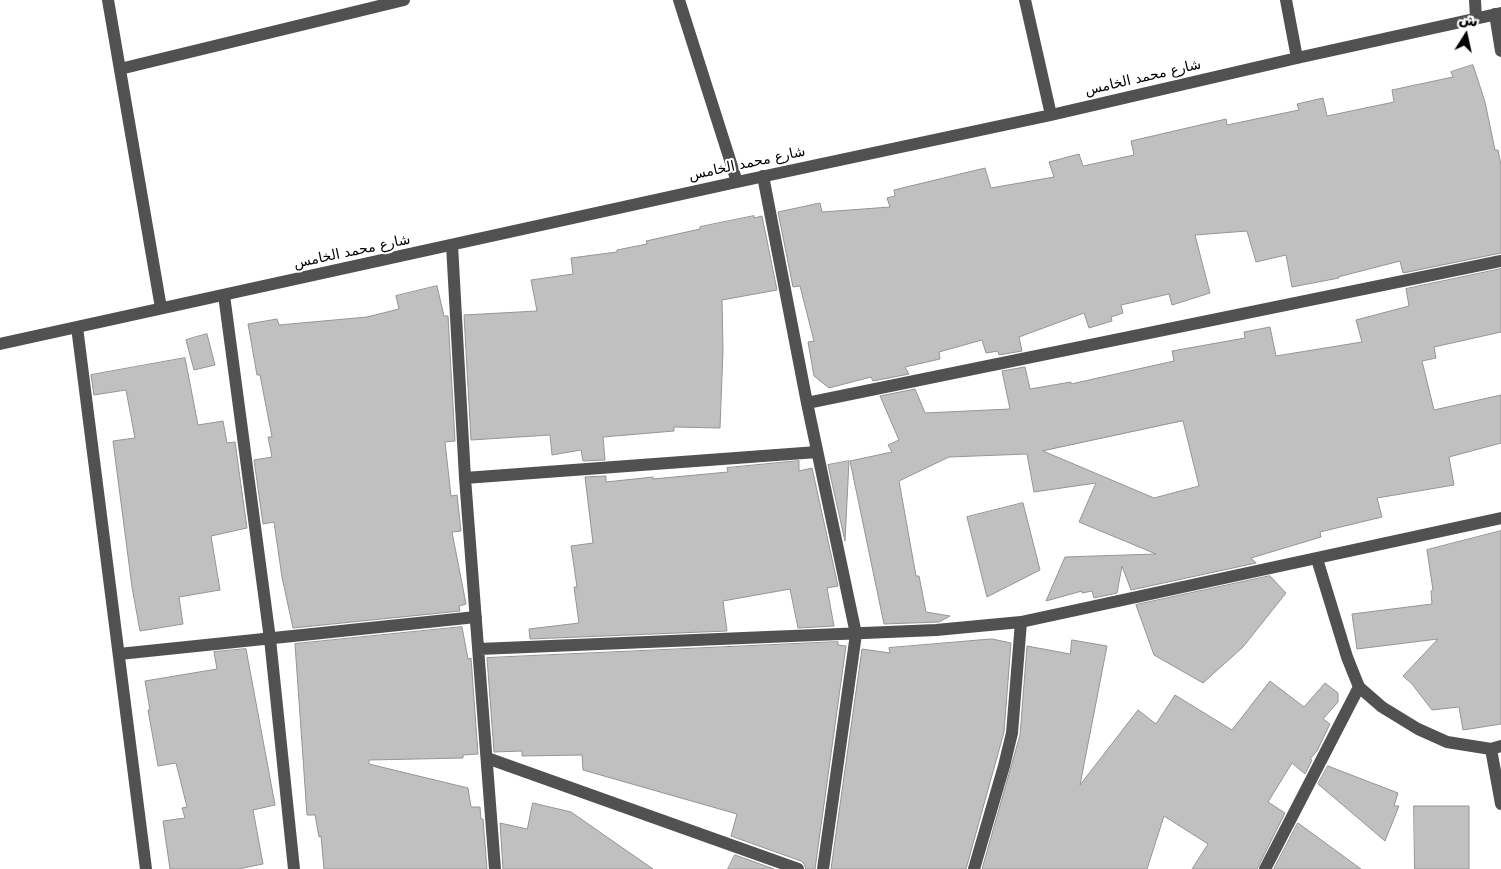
<!DOCTYPE html>
<html>
<head>
<meta charset="utf-8">
<style>
  body { margin:0 }
  #map { position:relative; width:1501px; height:869px; overflow:hidden; background:#fff; font-family:"DejaVu Sans","Noto Sans Arabic",sans-serif }
  canvas { display:block }
  .north { position:absolute; left:1441px; top:10px; width:50px; height:50px; -webkit-text-stroke:4px #fff; paint-order:stroke; rotate:10deg; font-size:14px; font-weight:700; line-height:20px; text-align:center; color:#000 }
  .north::after { content:''; display:block; margin:auto; width:18px; height:22px; background:#000; clip-path:polygon(50% 0,100% 100%,50% 72%,0 100%) }
</style>
</head>
<body>
<div id="map">
<canvas width="1501" height="869"></canvas>
<div class="north">ش</div>
</div>
<script>
const ctx = document.querySelector('canvas').getContext('2d');
ctx.lineJoin = 'round';
function fillPath(path, color) { ctx.fillStyle = color; ctx.fill(path, 'evenodd'); }
function strokePath(path, color, width, dash) { ctx.strokeStyle = color; ctx.lineWidth = width; ctx.lineCap = dash ? 'butt' : 'round'; ctx.setLineDash(dash || []); ctx.stroke(path); }
function drawText(font, color, halo, rows, align = 'center') {
  ctx.font = font + ' "DejaVu Sans","Noto Sans Arabic",sans-serif'; ctx.lineWidth = 4; ctx.setLineDash([]); ctx.textBaseline = 'middle'; ctx.strokeStyle = halo; ctx.fillStyle = color; for (const [text, x, y, turn = 0] of rows) {
    ctx.save(); ctx.translate(x, y); ctx.rotate((+turn || 0) * Math.PI / 180); ctx.textAlign = isNaN(turn) ? turn : align; if (halo) ctx.strokeText(text, 0, 0); ctx.fillText(text, 0, 0); ctx.restore();
  }
}
const building = new Path2D(`
  M1473,65L1485,102L1495,150H1498L1501,165V253L1403,273L1400,261L1338,277L1339,278L1292,287L1286,255L1256,262L1247,231L1195,235L1210,293L1172,305L1169,294L1121,305L1123,313L1111,317L1112,321L1089,328L1084,313L1019,337L1022,351L999,355L998,351L986,353L982,340L939,352L940,359L905,367L909,374L873,381L871,377L829,388L814,376L808,342L814,341L800,286L793,287L778,212L820,203L822,212L890,207L887,198L895,196L894,190L985,168L991,188L1054,177L1049,162L1079,154L1083,166L1134,155L1131,141L1226,119L1227,125L1299,110L1297,104L1323,98L1327,116L1394,102L1392,90L1453,77L1451,72Z
  M754,216V218L762,216L777,290L722,300L723,350L720,428L674,427V431L603,437L605,460L583,461L581,450L552,455L550,435L471,440L464,315L537,311L531,280L573,274L571,258L617,252V250L647,244L646,241L700,229V227Z
  M1501,269V332L1434,347L1436,358L1422,361L1434,410L1501,395V443L1449,457L1454,485L1377,498L1382,517L1320,532L1321,537L1251,558L1256,563L1131,590L1122,566L1117,593L1094,598L1092,591L1082,593V591L1046,601L1065,557L1156,554L1079,522L1096,483L1034,492L1027,454L949,457L899,481L916,576H919L926,612L950,616L939,622L884,624L850,461L892,452L888,445L899,440L880,396L915,389L925,413L1010,409L1002,371L1025,367L1030,389L1071,382V384L1174,361L1172,351L1245,338L1244,332L1270,327L1276,356L1362,342L1356,320L1409,306L1406,289ZM1183,421L1199,486L1154,498L1043,451Z
  M437,286L444,316H448L455,441L445,442L451,496L457,495L461,531L452,532L466,604L459,606L460,611L293,628L282,577L274,522L263,524L254,460L272,457L268,437H272L260,375H257L248,324L277,319L279,325L367,317L399,309L396,296Z
  M207,334L215,365L194,370L186,340Z
  M185,358L198,425L223,421L227,443L235,442L247,528L211,536L220,590L179,597L183,624L140,631L132,587L113,441L135,438L126,390L94,395L91,375Z
  M799,461V471L812,468L838,586L827,588L834,626L798,628L790,589L723,601L727,631L530,639L529,629L579,623L574,587H577L571,546L593,543L585,477L606,476V482L653,477V479L728,472L727,468Z
  M849,461L845,541L828,465Z
  M1023,503L1040,570L987,597L967,517Z
  M1501,531V724L1463,730L1459,707L1432,710L1412,684L1403,676L1438,639L1357,649L1352,614L1432,604L1431,591L1433,590L1427,550Z
  M1270,576L1286,593L1243,647L1203,683L1154,655L1136,605Z
  M462,627L468,659L471,658L478,754L463,755V758L369,760V764L468,788L471,807H480L481,819H483L487,869H324L321,836L319,837L315,815H307L295,644Z
  M992,639L1011,643L1004,732L966,869H831L862,649L890,653L889,648Z
  M1072,640L1107,646L1080,785L1138,710L1156,724L1175,695L1232,730L1270,681L1304,707L1325,683L1338,693V702L1323,719L1330,724L1317,751L1310,759L1312,760L1305,774L1292,763L1268,802L1285,813L1257,869H1192L1208,844L1164,816L1147,869H982L1020,735L1027,646L1070,654Z
  M838,642V645L846,646L815,869H806L804,864L801,861L731,836L737,814L583,770L582,755L522,756V751L494,752L487,658Z
  M246,649L275,805L253,810L263,864L238,869H170L163,821L185,818L182,808L187,807L176,763L158,766L148,710H150L145,681L217,669L214,652Z
  M1328,766L1398,793L1394,806H1399L1385,841L1318,784Z
  M533,803L571,812L653,869H503L500,823L527,829Z
  M1414,806H1469V869H1415Z
  M1298,823L1361,869H1274Z
  M735,855L774,869H728Z`);
fillPath(building, '#c0c0c0');
strokePath(building, '#959595', 1);
strokePath(new Path2D(`
  M108,0L161,308
  M679,0L737,182
  M1025,0L1051,115
  M1286,0L1297,58
  M1475,0L1476,19
  M1495,14L1501,51
  M120,69L404,0
  M763,176L807,403L856,634L823,869
  M452,245L465,478L495,869
  M224,295L270,639L294,869
  M77,327L146,869
  M0,344L737,182L1051,115L1297,58L1501,13
  M807,403L1501,261
  M465,478L817,452
  M1317,559L1347,657L1359,687L1382,707L1418,729L1447,742L1491,749L1501,746
  M479,649L936,630L1021,622L1501,518
  M119,654L476,617
  M1491,749L1501,804
  M487,758L798,869
  M974,869L1004,766L1012,733L1021,622
  M1265,869L1359,687`), '#515151', 12);
drawText('14px', '#000', '#fff', [
  ["شارع محمد الخامس",1143,78,-13],
  ["شارع محمد الخامس",747,164,-12],
  ["شارع محمد الخامس",352,252,-12]
]);
</script>
</body>
</html>
